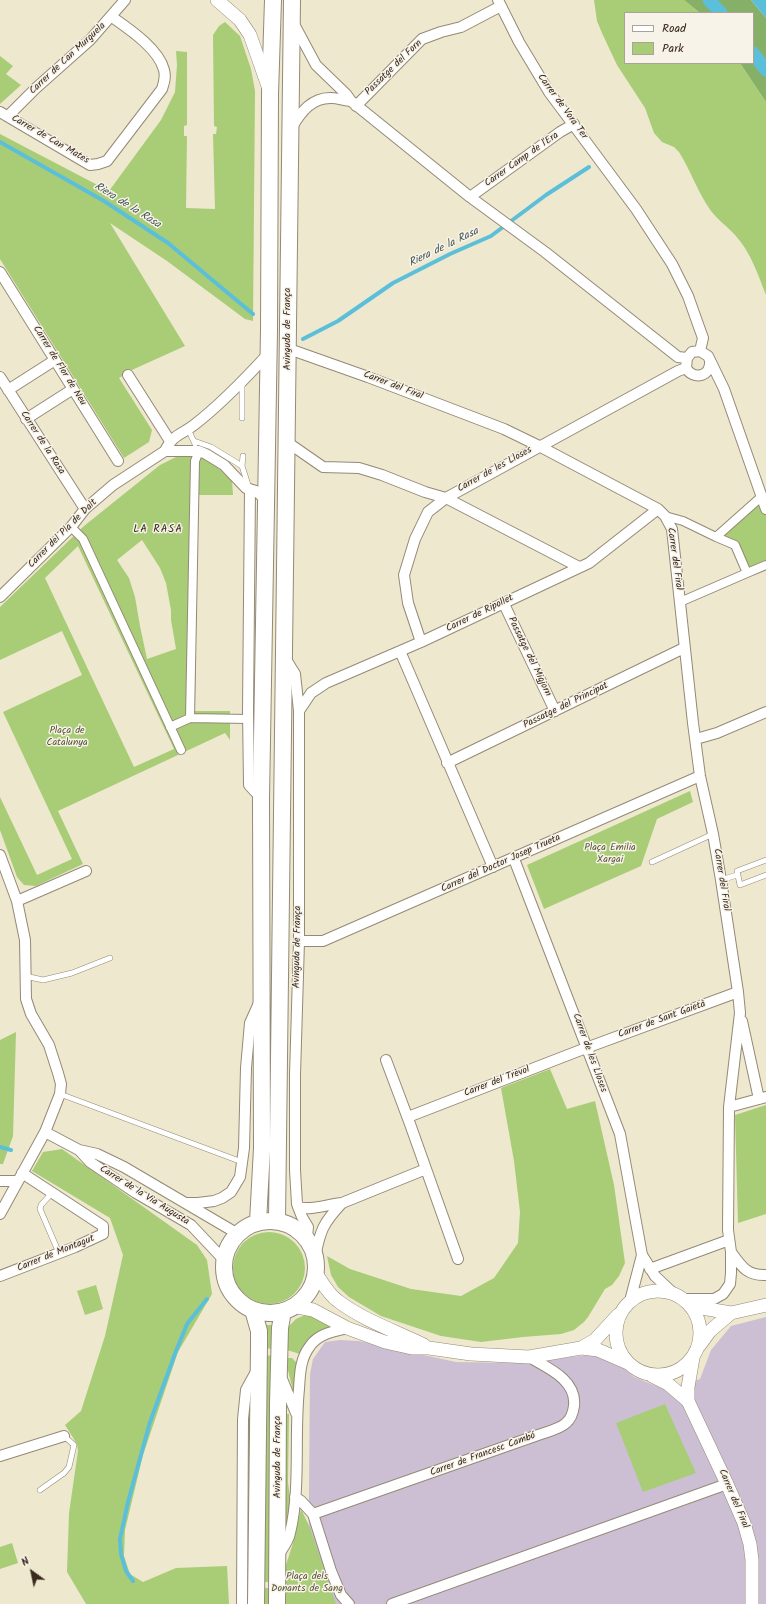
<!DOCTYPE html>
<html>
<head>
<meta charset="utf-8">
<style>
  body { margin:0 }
  #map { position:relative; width:766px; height:1604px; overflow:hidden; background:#eee8cf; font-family:Kalam,sans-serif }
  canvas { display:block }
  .legend { position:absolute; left:624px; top:12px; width:130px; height:52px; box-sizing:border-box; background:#f7f3e8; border:1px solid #aca397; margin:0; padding:5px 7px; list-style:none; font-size:12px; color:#3b2a1e }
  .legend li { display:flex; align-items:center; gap:8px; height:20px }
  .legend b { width:20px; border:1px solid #aca397 }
  .north { position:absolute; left:12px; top:1552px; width:40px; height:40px; -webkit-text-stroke:3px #f7f3e8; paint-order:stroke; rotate:327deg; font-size:11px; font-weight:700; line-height:16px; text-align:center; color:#3b2a1e }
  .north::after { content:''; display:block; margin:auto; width:14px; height:18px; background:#3b2a1e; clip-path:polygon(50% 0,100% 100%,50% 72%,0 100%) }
</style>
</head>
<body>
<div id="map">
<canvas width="766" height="1604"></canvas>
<ul class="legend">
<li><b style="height:5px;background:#fff"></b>Road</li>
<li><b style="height:11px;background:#a8cd76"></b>Park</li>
</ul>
<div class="north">N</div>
</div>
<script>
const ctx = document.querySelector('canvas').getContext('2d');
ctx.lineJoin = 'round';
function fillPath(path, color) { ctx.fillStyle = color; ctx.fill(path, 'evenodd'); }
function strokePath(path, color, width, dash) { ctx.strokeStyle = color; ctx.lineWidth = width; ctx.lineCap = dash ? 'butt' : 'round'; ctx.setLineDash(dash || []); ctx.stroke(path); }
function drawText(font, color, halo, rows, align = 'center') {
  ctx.font = font + ' Kalam,sans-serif'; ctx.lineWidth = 3; ctx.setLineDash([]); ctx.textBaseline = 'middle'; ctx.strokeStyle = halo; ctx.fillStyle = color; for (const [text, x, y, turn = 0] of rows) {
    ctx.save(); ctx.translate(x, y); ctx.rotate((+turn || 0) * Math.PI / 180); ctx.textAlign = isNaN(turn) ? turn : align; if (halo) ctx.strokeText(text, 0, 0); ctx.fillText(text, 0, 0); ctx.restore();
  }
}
fillPath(new Path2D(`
  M766,1317V1604H308L310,1374L313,1359L325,1342L340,1340L359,1341L456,1362L521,1363L605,1353L634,1377L666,1390L700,1379L711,1350L731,1326Z`), '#ccbfd4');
fillPath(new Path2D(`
  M594,0H684L700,13H625V63H740L766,102V295C758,275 751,252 735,235C728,227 718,220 711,211C698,193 691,171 679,152L674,147L662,142L654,133L645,108L617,65L602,33L597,21Z
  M225,22L240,36L251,69L255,91L253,321L245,319L167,261L110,223L185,346L134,369L119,378L152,430L149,442L124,458L0,259V134L109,191L161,120L175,92L177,65L176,51L187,52V125L184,126V136H187L186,208L215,209L213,134H216L217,127L214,126L213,35L219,26Z
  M0,56L13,66L6,74L21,85L0,104Z
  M176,457H200L213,463L232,481L233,495H198L195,711H230V740L225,733L58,811L83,864L36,886L24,885L17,877L0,830V797L37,875L72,859L3,712L82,675L62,631L0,660V607L84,526L160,465ZM142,540L160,568L166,583L171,610V620L176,649L147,659L140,626L135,597L129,578L117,560ZM78,546L174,749L134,767L45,578Z
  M761,497L766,509V565L747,573L735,545L716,537Z
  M690,791L693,802L657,819L641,866L544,909L527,865Z
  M16,1032L13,1136L3,1164H0V1040Z
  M550,1069L567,1109L595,1101L614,1185L625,1263L619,1276L612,1285L605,1289L588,1317L584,1322L574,1330L561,1334L523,1337L481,1342L441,1336L381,1316L349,1297L338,1287L331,1275L327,1256L350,1269L411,1289L461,1296L494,1278L518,1243L520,1212L514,1161L501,1088Z
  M766,1105V1214L738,1223L735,1115Z
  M62,1149L197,1245L207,1260L212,1294L178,1352L143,1455L125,1530L124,1556L130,1574L143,1582L176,1568L227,1566L229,1604H86L67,1572L69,1513L78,1451L77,1444L65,1425L81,1411L105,1336L123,1255L110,1218L32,1171L43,1152Z
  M233 1268a36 36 0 1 1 72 0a36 36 0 1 1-72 0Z
  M96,1285L103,1309L85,1315L77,1291Z
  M305,1315L315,1316L333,1327C316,1331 308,1338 300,1354L287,1350L288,1327L296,1319Z
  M263,1325H273L272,1349L265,1348Z
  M265,1355L273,1356L270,1582H263Z
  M285,1358H292L297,1363L294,1395Z
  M251,1390L250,1580H247L248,1419Z
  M665,1404L696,1473L643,1492L616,1423Z
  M284,1414H289L288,1482L291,1506L286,1529H284Z
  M301,1509L310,1528L336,1604H286V1565L293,1543Z
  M12,1543L18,1563L0,1569V1547Z
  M262,1588H270V1604H262Z`), '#a8cd76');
fillPath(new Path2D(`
  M684,0H751L766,18V102L740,63H753V13H700Z`), '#86b067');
fillPath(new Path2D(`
  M751,0H766V18Z`), '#5cbfda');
strokePath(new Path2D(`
  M0,142L104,201L168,243L253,314
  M303,339L338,321L393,283L450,254L491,236L546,195L589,167
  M0,1147L11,1150
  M133,1581L126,1571L121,1554L120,1539L128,1502L150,1422L176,1351L187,1324L207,1299`), '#5cbfda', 4);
strokePath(new Path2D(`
  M709,0L721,13
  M753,53L766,70`), '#5cbfda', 13);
const service = new Path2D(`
  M242,382V418
  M188,429L195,444
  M194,441L211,447L242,466
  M243,456L242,466L249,488
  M766,860L737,871L740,885L766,875
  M652,862L713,834
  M721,880L737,875
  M25,976L43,980L72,973L110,958
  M60,1094L242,1162
  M52,1193L41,1205L40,1209L59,1253
  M40,1490L64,1473L69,1467L74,1445L64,1436`);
const pedestrian = new Path2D(`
  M761,497L716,537L735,545L747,573L766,565
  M665,516L683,521L716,537
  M71,527L83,539L181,750
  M680,602L747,573
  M190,718L195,461L199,451
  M170,727L190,718L248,719`);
const minor = new Path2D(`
  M498,0L519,42L549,92L636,209L672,264L688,296L699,327L703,338L700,351
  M294,24L316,65L346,94L351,101L470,197L545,252L678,357L687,358
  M356,106L422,39L441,32L461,27L501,6
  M0,112L90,165L98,164L107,161L162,89C164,83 166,77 164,70C159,49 129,29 112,17
  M8,116L36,88L90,40L125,0
  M292,127C301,112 312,97 332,98C338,98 345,101 351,101
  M470,197L560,132L574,124
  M0,272L118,461
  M289,349L368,377L504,429L539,446L658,509L665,516L672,529L693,723L700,776L713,834L721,880L738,992L740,1013L729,1107L728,1230L731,1252V1273L730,1284L723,1294L714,1299H684
  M710,361C711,376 694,381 686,368L687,358L692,352L700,351L708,356L724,389L766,509
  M128,375L170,441
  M0,377L85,509
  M8,390L55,360
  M26,419L73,389
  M287,442L323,467L359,468L382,475L425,492L446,498L579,567
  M165,451C172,435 181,435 194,425C220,405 246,378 268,354
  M165,451H199L206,454L224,465L246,488L256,491L266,500
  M250,489L248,711L249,785L261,798
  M0,597L71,527L85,509L113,485L165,451
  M503,602L555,711
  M421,642L408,603L404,575L415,539L428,512L446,498L678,371L686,368
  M400,651L493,867
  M285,658L295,674L299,711V941L295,1075V1170L297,1204L302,1217L308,1227L307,1237
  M299,711L311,693L326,683L421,642L589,563L658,509
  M696,739L717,733L766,712
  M447,763L684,648
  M0,855L17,901L25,940L26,999L31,1014L49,1045L58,1073L61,1084L60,1094L45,1132L0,1214
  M514,859L620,1134L642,1255L655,1276L673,1293
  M17,901L86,871
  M299,941H323L700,776
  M742,1021L759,1099
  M729,1107L766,1097
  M408,1117L586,1048L738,992
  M45,1132L79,1150L97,1154L124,1167L238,1234
  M79,1150L90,1162L136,1193L191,1225L224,1260
  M426,1169L458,1259
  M0,1181H17
  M185,1203H198L214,1201L222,1198L231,1192L240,1177L244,1148L246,1068L250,1023L259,1003
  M298,1207C310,1211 329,1204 342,1203L426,1169L410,1124L386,1060
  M731,1252C741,1266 747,1276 766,1275
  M315,1257C320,1231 323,1223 342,1203
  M650,1269L729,1240
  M0,1276L75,1247L103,1234V1226L22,1173
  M630,1301L642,1255
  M282,1379L296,1413
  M0,1456L64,1436
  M295,1497L301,1501L313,1514L331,1571L341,1595L349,1604
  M313,1514L538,1435C546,1432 560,1429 566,1423C571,1419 573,1413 574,1406C577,1380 548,1368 529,1357
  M279,1554C283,1548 289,1540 290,1533C301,1488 294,1436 299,1389C300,1374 300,1359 310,1346C318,1334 334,1331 347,1328
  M242,1604L243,1419L246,1390L257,1370
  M392,1604L727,1484`);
const tertiary = new Path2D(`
  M217,0L240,20L250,35L268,86
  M315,1272C322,1282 328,1294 338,1301C363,1320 395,1331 424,1345
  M616 1333a42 42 0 1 1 84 0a42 42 0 1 1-84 0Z
  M292,1306L313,1310L347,1328L385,1342L412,1348H429L471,1354L529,1357L581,1348L598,1350L628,1363
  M690,1306L731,1313
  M699,1346L710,1331L731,1313L766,1305
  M581,1348L595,1340L618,1315
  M652,1376L668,1384L688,1401L727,1484L744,1523L750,1544L752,1560V1604
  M688,1401V1387L693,1358`);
const primary = new Path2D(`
  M277,1221L292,0
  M224 1267a46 46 0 1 1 92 0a46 46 0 1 1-92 0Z
  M258,1222L262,1148L261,798L269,330L270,94L273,0
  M253,1310L259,1331V1345L256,1604
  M277,1604L278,1403L280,1328L283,1311`);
strokePath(service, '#948976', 6);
strokePath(pedestrian, '#948976', 10);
strokePath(minor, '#948976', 12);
strokePath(tertiary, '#948976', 14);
strokePath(primary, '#948976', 18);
strokePath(service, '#fff', 5);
strokePath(pedestrian, '#fff', 8);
strokePath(minor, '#fff', 10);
strokePath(tertiary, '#fff', 13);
strokePath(primary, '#fff', 16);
drawText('10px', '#3b2a1e', '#f7f3e8', [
  ["Carrer de Can Murguela",68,59,-43],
  ["Passatge del Forn",394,68,-44],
  ["Carrer de Vora Ter",562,107,54],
  ["Carrer de Can Mates",50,140,30],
  ["Carrer Camp de l'Era",522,160,-35],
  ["Avinguda de França",288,329,-90],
  ["Carrer de Flor de Neu",59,366,58],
  ["Carrer del Firal",393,386,21],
  ["Carrer de la Rasa",42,443,57],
  ["Carrer de les Lloses",495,470,-29],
  ["Carrer del Pla de Dalt",63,534,-45],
  ["Carrer del Firal",674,559,82],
  ["Carrer de Ripollet",480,614,-26],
  ["Passatge del Migjorn",529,657,64],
  ["Passatge del Principat",566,706,-26],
  ["Carrer del Doctor Josep Trueta",501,864,-24],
  ["Carrer del Firal",721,880,81],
  ["Avinguda de França",298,947,-89],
  ["Carrer de Sant Gaietà",662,1020,-20],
  ["Carrer de les Lloses",589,1053,70],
  ["Carrer del Trèvol",497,1082,-21],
  ["Carrer de la Via Augusta",144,1196,32],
  ["Carrer de Montagut",56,1254,-22],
  ["Carrer de Francesc Cambó",483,1455,-20],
  ["Avinguda de França",278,1457,-90],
  ["Carrer del Firal",733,1499,67]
]);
drawText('10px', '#565334', '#f7f3e8', [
  ["Plaça de",67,731],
  ["Catalunya",67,743],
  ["Plaça Emilia",610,848],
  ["Xargai",610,860],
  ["Plaça dels",307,1577],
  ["Donants de Sang",307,1589]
]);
drawText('italic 11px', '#455756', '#f7f3e8', [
  ["Riera de la Rasa",127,206,32],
  ["Riera de la Rasa",444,248,-26]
]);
ctx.letterSpacing = '1px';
drawText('11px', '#3b2a1e', '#f7f3e8', [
  ["LA RASA",158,530]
]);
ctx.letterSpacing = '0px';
</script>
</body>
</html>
